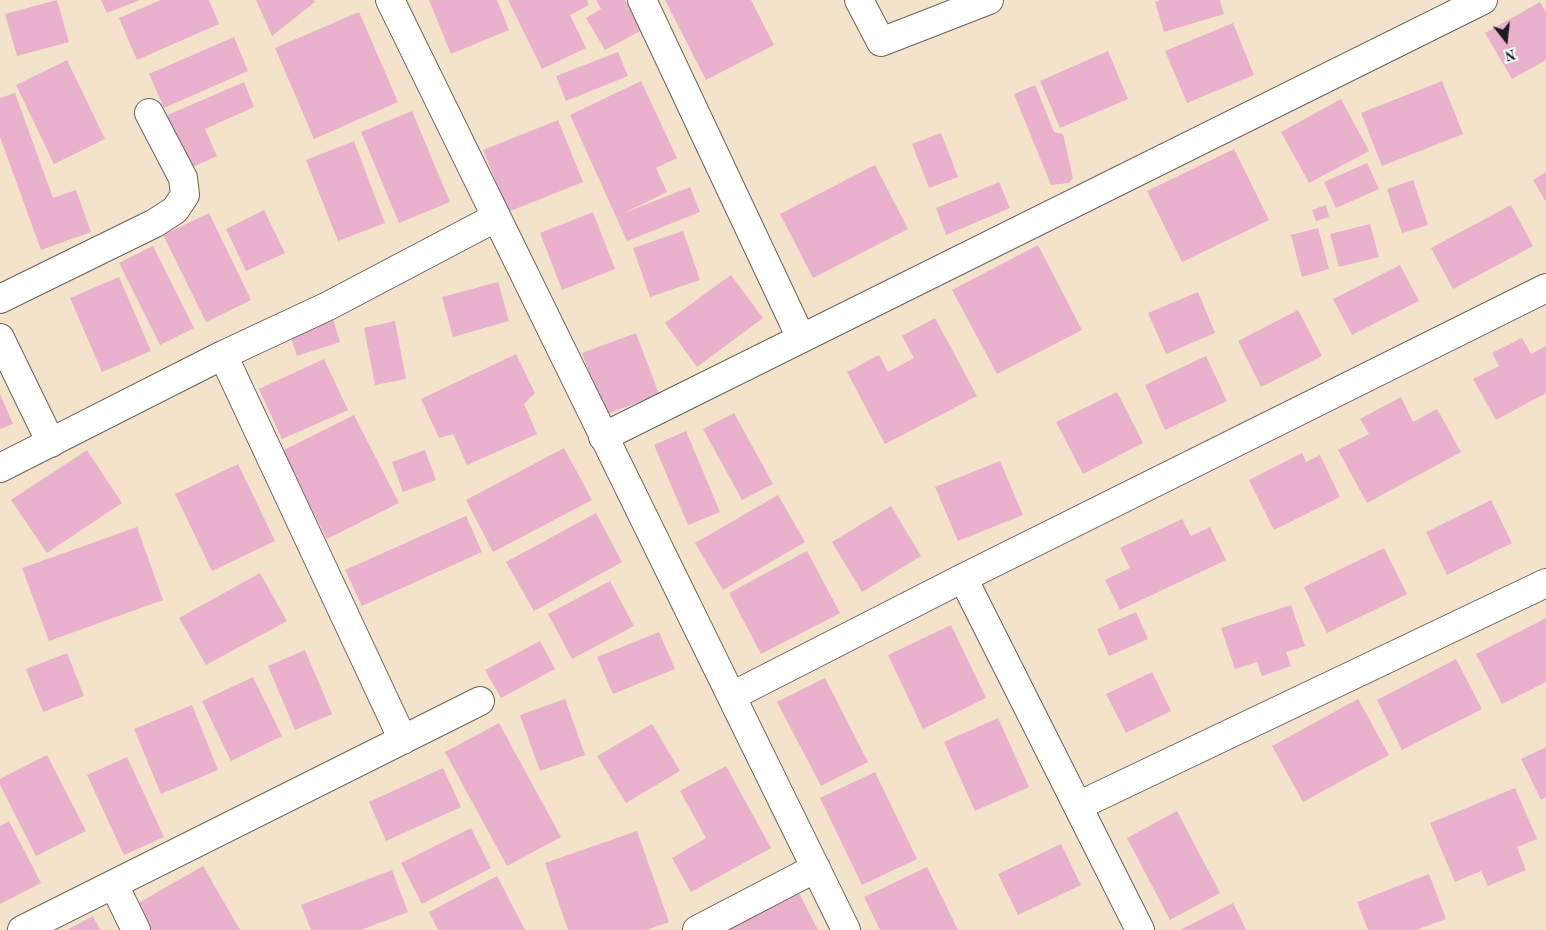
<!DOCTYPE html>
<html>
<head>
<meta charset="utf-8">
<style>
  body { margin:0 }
  #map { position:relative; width:1546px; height:930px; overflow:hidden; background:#f4e3cb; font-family:"Old Standard TT",serif }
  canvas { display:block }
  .north { position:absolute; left:1481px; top:15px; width:50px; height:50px; -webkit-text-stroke:4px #fff; paint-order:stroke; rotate:164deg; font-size:14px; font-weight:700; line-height:20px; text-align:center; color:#1c1c1c }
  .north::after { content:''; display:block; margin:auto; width:18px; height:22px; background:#1c1c1c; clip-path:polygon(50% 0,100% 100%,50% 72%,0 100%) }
</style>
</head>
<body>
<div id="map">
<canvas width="1546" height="930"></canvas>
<div class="north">N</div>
</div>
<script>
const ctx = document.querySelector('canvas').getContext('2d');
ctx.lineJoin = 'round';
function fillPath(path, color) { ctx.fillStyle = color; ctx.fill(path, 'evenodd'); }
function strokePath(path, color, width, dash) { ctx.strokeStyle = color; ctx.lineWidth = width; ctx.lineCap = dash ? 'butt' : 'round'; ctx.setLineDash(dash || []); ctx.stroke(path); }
fillPath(new Path2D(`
  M57,0L69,42L17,56L5,14Z
  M101,0H140L107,13Z
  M161,0H209L219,24L137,60L119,18Z
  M256,0H314L315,2L272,36Z
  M429,0H497L509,30L451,54Z
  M508,0H587L589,5L570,15L586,48L542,69Z
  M596,0H625L642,30L605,50L586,18L601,9Z
  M665,0H751L774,45L706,80Z
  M1160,0H1220L1224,14L1164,32L1155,2Z
  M1540,2L1546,12V60L1512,79L1485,33Z
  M359,12L398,102L314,139L275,48Z
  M1233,23L1254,75L1187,103L1165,51Z
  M234,37L248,71L164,108L149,74Z
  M1108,51L1128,99L1060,128L1040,81Z
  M618,52L628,76L566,101L556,76Z
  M67,60L105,139L54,164L16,85Z
  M641,81L677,158L656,168L667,192L624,213L690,187L700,212L627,241L570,115Z
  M1442,81L1463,134L1382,166L1361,113Z
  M244,82L254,107L205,129L217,156L186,170L163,117Z
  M1035,85L1054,132L1063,134L1073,178L1069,183L1051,185L1014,94Z
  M15,93L53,198L76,190L91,232L41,250L0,137V98Z
  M1341,99L1369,151L1309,183L1281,132Z
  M412,111L450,202L399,223L361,132Z
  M558,120L583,182L508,212L483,150Z
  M941,133L958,177L929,188L912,144Z
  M354,141L385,223L338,241L306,160Z
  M1234,149L1269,220L1182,262L1147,191Z
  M1367,163L1379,189L1336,208L1324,182Z
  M875,165L908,229L813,278L780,214Z
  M1546,172V202L1533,180Z
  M1413,180L1428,225L1402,233L1387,189Z
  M999,182L1010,208L946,235L936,208Z
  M1326,205L1329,217L1316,221L1312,210Z
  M1511,205L1533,246L1453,289L1431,248Z
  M264,210L285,253L246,271L226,229Z
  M593,212L615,269L562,290L540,233Z
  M209,213L251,300L206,322L163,235Z
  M1370,224L1379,257L1339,267L1330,234Z
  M1318,228L1329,269L1302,277L1291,235Z
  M683,231L700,280L650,297L633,248Z
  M1038,245L1082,330L997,374L952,290Z
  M153,246L194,328L160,345L119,263Z
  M1400,265L1419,301L1352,335L1333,299Z
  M731,275L763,318L697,367L665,323Z
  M119,277L151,351L102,372L70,298Z
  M498,282L509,321L453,337L442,297Z
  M1198,292L1215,333L1166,354L1148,313Z
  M1298,310L1322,356L1261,387L1238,341Z
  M332,315L340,342L297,356L288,329Z
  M935,318L977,396L885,444L847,372L879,355L888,372L914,358L902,336Z
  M395,321L406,379L375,385L364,328Z
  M636,333L659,394L605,415L582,353Z
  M1522,338L1531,354L1546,346V393L1496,420L1473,379L1499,366L1492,353Z
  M516,354L535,393L524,404L537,434L467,465L453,434L439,438L421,399Z
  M1206,356L1227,401L1165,430L1145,385Z
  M324,359L348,410L282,439L259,389Z
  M1117,392L1143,443L1083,474L1056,422Z
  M0,394L13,424L0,429Z
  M1401,397L1413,422L1437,409L1461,452L1367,503L1338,450L1369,434L1360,419Z
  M734,413L773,484L742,500L703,429Z
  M354,415L399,503L327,539L282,451Z
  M686,431L720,512L688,525L654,445Z
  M564,448L592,500L493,552L466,500Z
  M87,450L122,503L47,553L11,500Z
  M425,450L436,480L403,492L392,462Z
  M1302,453L1306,462L1320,455L1340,497L1274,530L1249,480Z
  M1000,461L1023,515L958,541L935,487Z
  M238,464L275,541L212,571L175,494Z
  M778,495L805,542L723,590L695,543Z
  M1491,500L1512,543L1447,575L1426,532Z
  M891,506L921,556L862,592L832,542Z
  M596,513L622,562L534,611L506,562Z
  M466,516L482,552L362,606L345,570Z
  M1182,519L1191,536L1210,527L1226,560L1120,610L1105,580L1130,568L1120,548Z
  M137,527L163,600L49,641L22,568Z
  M1384,548L1407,594L1327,633L1304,587Z
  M807,551L840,613L761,654L729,593Z
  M260,573L287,621L206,665L179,618Z
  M610,581L634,626L572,659L548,614Z
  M1291,605L1305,646L1286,652L1291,666L1262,676L1257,662L1235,669L1221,628Z
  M1136,612L1148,639L1109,656L1097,629Z
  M1546,618V682L1502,704L1476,654Z
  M951,625L986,698L923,729L888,655Z
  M659,632L675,669L613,694L597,657Z
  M540,641L555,669L501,698L485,670Z
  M305,650L332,714L295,730L268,666Z
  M67,653L84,696L43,712L26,669Z
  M1456,659L1482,709L1402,750L1377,700Z
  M1152,672L1171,711L1126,733L1106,694Z
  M253,677L282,736L231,761L202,701Z
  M825,678L868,762L821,786L777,702Z
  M565,699L585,755L540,771L520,715Z
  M1358,699L1389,755L1303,802L1272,746Z
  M192,705L218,770L161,794L134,729Z
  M998,718L1029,787L975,811L944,742Z
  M499,723L561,837L507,866L445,752Z
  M652,724L680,771L626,803L597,756Z
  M1546,747V797L1541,800L1521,759Z
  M47,755L86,831L36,856L0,785V779Z
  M127,757L164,837L124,855L87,775Z
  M726,766L771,848L691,892L672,858L706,838L680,791Z
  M443,768L461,807L386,841L369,802Z
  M875,772L917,859L862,885L820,798Z
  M1515,788L1537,839L1517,847L1526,870L1488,886L1481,871L1455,882L1430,823Z
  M1177,811L1220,893L1170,920L1127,838Z
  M9,821L41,883L0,904V826Z
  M471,828L491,868L422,904L401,863Z
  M637,831L669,922L646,930H568L545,863Z
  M1061,844L1081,885L1018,915L998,874Z
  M203,866L240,930H149L135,905Z
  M927,867L958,930H880L864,897Z
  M392,870L408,912L361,930H311L301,905Z
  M1429,874L1446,919L1416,930H1368L1357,902Z
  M497,876L525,930H438L429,912Z
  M799,893L818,930H730L729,928Z
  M1233,903L1246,930H1180Z
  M93,916L100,930H67Z`), '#e9b1cb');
const minor = new Path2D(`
  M390,0L846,930
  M642,0L801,338
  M859,0L881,42L989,0
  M0,299L155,223L175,210L185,195L183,178L149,113
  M0,338L51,443
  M223,355L403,740
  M603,437L1483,0
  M0,468L223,355L328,306L495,218
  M963,578L1140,930
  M732,696L963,578L1546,288
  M1078,806L1546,583
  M114,885L136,930
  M22,930L480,701
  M697,930L816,868`);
strokePath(minor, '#686259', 30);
strokePath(minor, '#fff', 28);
</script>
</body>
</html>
